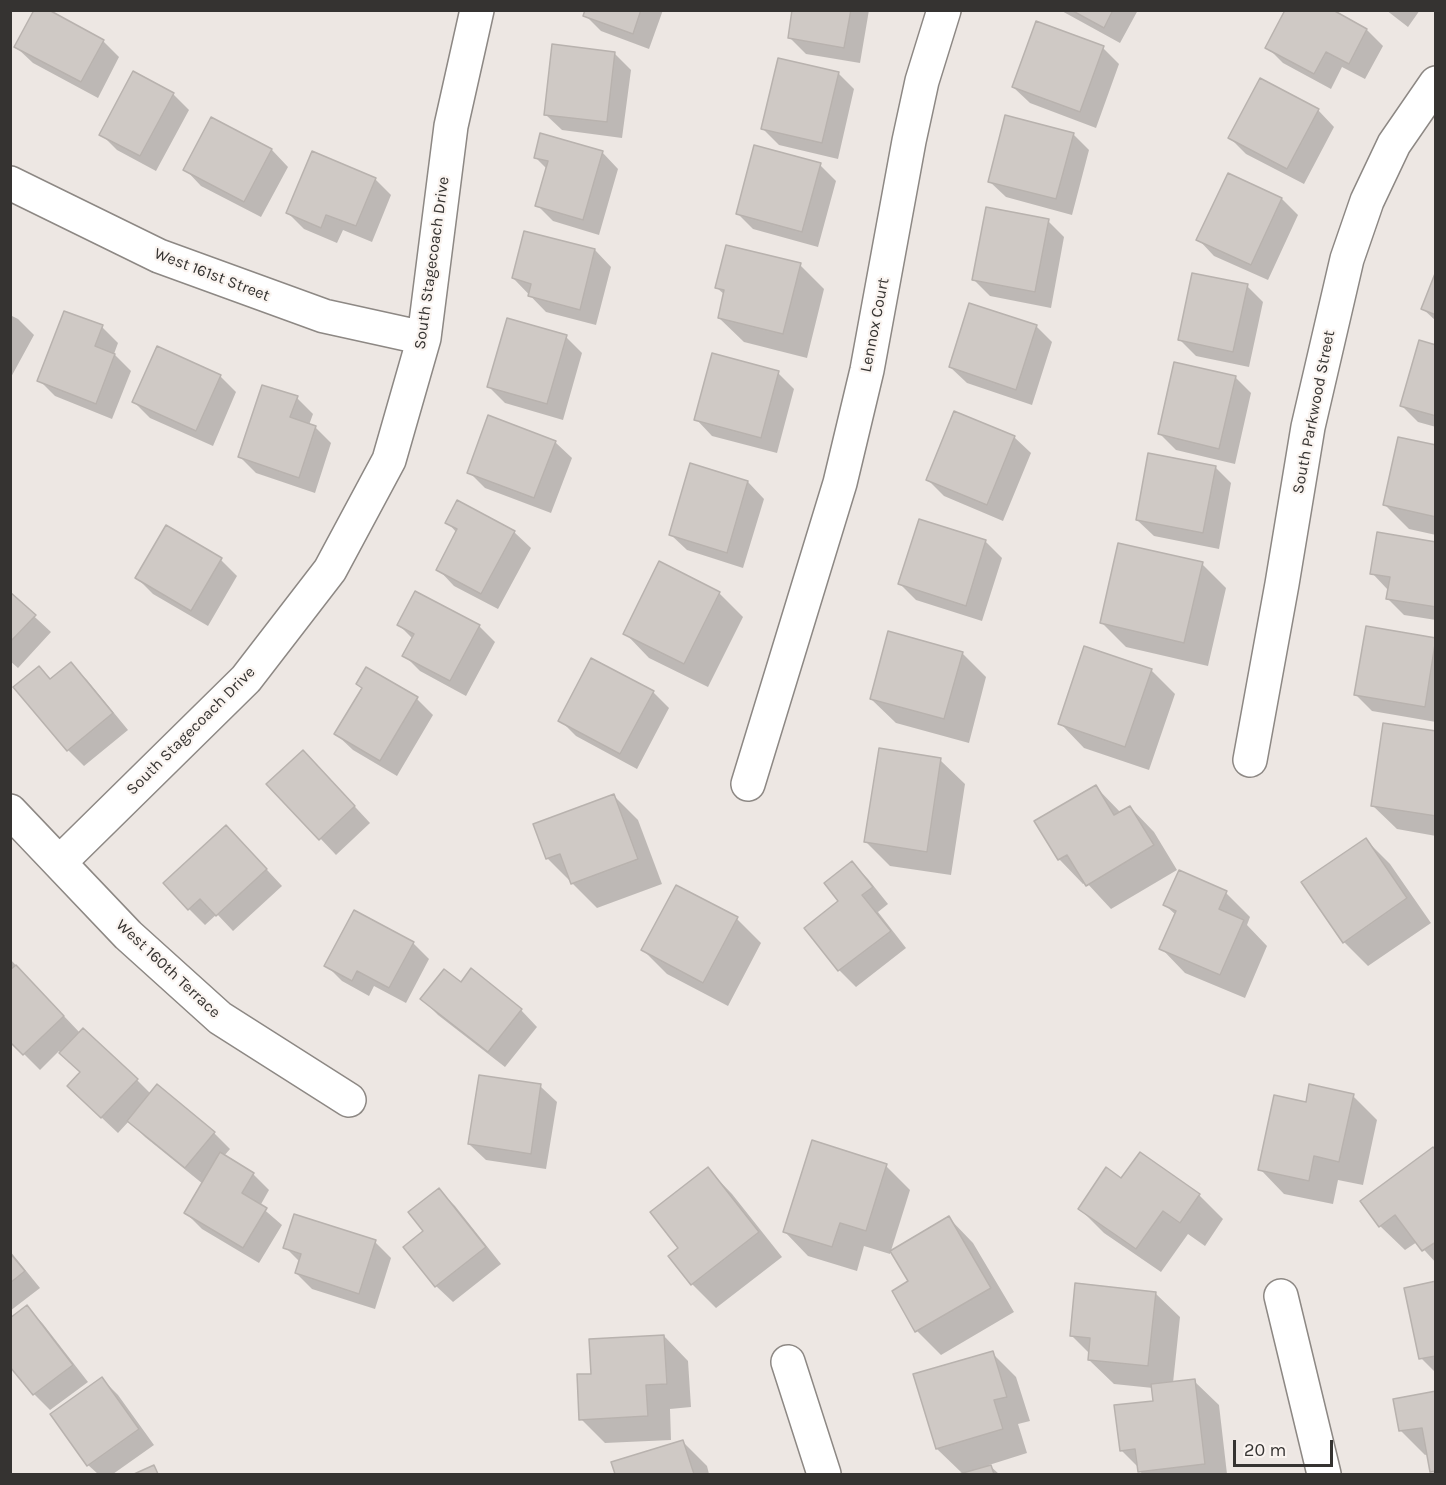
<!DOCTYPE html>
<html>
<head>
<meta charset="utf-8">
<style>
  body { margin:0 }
  #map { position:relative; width:1446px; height:1485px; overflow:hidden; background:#ede7e3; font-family:Karla,sans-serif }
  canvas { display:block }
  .frame { position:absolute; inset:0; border:12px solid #353331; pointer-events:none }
  .scale { position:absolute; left:1233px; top:1440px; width:100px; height:27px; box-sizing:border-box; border:3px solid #353331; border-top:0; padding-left:8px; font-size:18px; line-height:21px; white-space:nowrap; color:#353331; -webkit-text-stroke:4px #faf4f0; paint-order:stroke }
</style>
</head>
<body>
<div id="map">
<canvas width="1446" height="1485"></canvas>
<div class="frame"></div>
<div class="scale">20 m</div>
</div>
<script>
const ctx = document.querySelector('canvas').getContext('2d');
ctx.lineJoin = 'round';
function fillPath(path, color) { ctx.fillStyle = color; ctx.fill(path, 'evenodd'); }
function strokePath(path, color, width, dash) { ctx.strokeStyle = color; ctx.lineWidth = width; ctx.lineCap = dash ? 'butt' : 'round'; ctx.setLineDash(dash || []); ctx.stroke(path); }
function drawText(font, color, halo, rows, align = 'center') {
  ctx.font = font + ' Karla,sans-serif'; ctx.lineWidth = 4.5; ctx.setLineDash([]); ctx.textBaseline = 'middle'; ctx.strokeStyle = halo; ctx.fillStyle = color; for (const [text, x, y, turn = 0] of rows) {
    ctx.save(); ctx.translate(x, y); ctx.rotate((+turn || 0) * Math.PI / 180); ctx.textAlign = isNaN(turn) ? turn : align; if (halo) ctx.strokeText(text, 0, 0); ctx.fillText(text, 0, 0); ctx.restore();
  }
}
fillPath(new Path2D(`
  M587,10H663L649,49L601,31L585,15Z
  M794,10H869L860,63L806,54L789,37Z
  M1060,10H1138L1120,43Z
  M1330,10L1367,30L1383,46L1365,79L1342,67L1331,89L1283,63L1267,47Z
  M1386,10H1420L1408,27Z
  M103,41L119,57L98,98L33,63L16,47Z
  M1103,48L1119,64L1096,128L1030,103L1013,87Z
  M615,54L631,70L622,138L562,130L545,114Z
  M838,73L854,89L838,159L779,145L763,129Z
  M1261,80L1318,110L1334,127L1304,184L1246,154L1230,138Z
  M173,94L189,110L156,171L117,150L101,134Z
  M212,119L272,150L288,167L261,217L201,186L185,169Z
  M1073,134L1089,150L1072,215L1006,197L989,181Z
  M602,152L618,169L599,235L553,221L537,205L547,169L535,157Z
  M820,165L836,181L818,247L753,229L737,213Z
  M1229,175L1282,199L1298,215L1268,280L1214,256L1198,239Z
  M375,179L391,195L372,242L343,230L337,243L304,229L288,213Z
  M1048,221L1064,237L1051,308L990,296L973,279Z
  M595,250L611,267L596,325L546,312L513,278Z
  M800,265L824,289L807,358L744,342L719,318L725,295L717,288Z
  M1436,275V321L1423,309Z
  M1247,286L1263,302L1249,367L1196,356L1180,340Z
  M10,315L18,319L34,335L10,379Z
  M1036,326L1052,342L1032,405L967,383L950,367Z
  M102,327L118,343L114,354L131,371L112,419L55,396L39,380Z
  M566,337L582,353L563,420L505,403L489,387Z
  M1436,347V427L1418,422L1402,406Z
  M778,373L794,389L777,453L712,436L696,419Z
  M220,376L236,392L213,446L150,418L134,402Z
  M1235,377L1251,393L1235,464L1176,450L1160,434Z
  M297,398L313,414L309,425L315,427L331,443L315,493L256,473L240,457Z
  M1014,437L1031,453L1003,521L944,496L928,480Z
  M555,442L572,458L551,513L485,488L469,472Z
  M1436,447V535L1409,529L1384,504Z
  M691,465L748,482L764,499L743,568L687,550L670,534Z
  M1215,467L1231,483L1219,549L1154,536L1137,520Z
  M447,522L514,532L531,548L498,609L454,586L438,569L457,533Z
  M985,541L1002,558L982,621L916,600L900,584Z
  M1436,544V620L1404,615L1388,599V590L1372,573Z
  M221,560L237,576L208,626L153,594L137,578Z
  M1202,564L1226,588L1208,666L1126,647L1102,623Z
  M719,593L743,617L708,687L649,658L625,633Z
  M10,594L51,632L18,668L10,661Z
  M399,625L479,626L495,642L466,696L420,671L404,655L413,639Z
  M1436,639V722L1372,711L1356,695Z
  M962,653L986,677L969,743L896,723L871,699Z
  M70,664L87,680L128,730L84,766L68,750L51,680Z
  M1151,670L1175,694L1149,770L1084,748L1060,723Z
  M363,689L417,699L433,715L397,776L353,750L336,734Z
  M653,692L669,708L637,769L576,736L560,720Z
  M1436,733V836L1397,829L1372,805Z
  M940,760L965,784L951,875L890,866L866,842Z
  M319,768L370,823L336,855L269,784Z
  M1096,787L1121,813L1130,807L1154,832L1177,870L1111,909L1086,882L1083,884L1059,859Z
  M614,796L638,820L662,884L597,908L547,858Z
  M1366,840L1390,864L1431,923L1368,966L1344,942Z
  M242,843L282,886L233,931L217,914L205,925L189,909Z
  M852,863L868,879L888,904L878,912L906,948L856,987L839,970L806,928L840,902Z
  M1226,893L1250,917L1247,925L1267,946L1245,998L1185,973L1161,948L1176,915L1165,905Z
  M737,919L761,943L728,1006L667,974L643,950Z
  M413,943L429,959L406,1003L374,986L369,996L342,981L326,965Z
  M10,959L80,1033L137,1080L151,1094L214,1133L230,1149L224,1156L253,1174L269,1190L260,1206L282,1225L259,1263L202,1229L186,1213L203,1184L145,1137L129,1121L118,1133L85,1102L81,1073L59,1051L40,1070L10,1040Z
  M472,971L521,1010L537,1027L505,1067L438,1015L422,999L461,984Z
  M540,1086L557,1102L546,1169L486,1160L469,1144Z
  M1353,1096L1377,1120L1363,1185L1338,1180L1333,1204L1284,1194L1260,1169Z
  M1436,1152V1263L1417,1242L1405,1250L1380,1226L1362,1201Z
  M886,1166L910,1190L890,1254L864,1246L857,1271L808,1256L784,1231Z
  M708,1169L732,1194L782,1257L716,1308L692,1284L680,1248Z
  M1122,1180L1199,1195L1223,1219L1205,1246L1188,1234L1161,1272L1104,1233L1080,1209Z
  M439,1190L455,1206L501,1264L453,1302L436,1286L405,1247L425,1231Z
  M949,1218L973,1243L1014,1312L941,1355L917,1331L910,1282Z
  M375,1242L391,1258L375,1309L312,1289L296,1273L300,1262L285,1247Z
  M10,1251L40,1288L10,1311Z
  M1436,1283V1373L1421,1358Z
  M1155,1293L1180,1317L1173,1383L1194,1381L1219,1405L1227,1474H1142L1139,1468L1121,1450L1155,1402L1153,1388L1114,1384L1089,1360L1090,1354L1072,1336Z
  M27,1307L43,1324L88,1382L50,1410L34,1394L10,1364Z
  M664,1336L688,1361L691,1407L670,1409L671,1440L605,1443L581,1419L593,1375Z
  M992,1353L1016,1377L1030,1421L1018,1424L1027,1453L989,1465L999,1474H963L937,1449Z
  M102,1379L118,1395L154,1445L113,1474H98L88,1465Z
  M1436,1393V1474H1435L1432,1471L1428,1454L1425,1455L1401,1431Z
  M683,1442L707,1466L709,1474H617L613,1463Z`), '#0003');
const building = new Path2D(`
  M34,10H49L104,40L81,82L14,47Z
  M585,10H641L633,34L583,16Z
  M792,10H851L844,48L788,38Z
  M1071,10H1113L1104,28Z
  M1285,10H1333L1367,29L1349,64L1326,52L1314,74L1265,48Z
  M1036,21L1104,46L1080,112L1012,87Z
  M552,44L615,52L607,122L544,115Z
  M778,58L839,72L822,143L761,129Z
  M133,71L174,93L140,156L99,135Z
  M1260,78L1319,109L1287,169L1228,138Z
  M1005,115L1074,133L1056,199L988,182Z
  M211,117L272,149L244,202L183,170Z
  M540,133L603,151L583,220L535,206L548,161L534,158Z
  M754,145L821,163L802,232L736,214Z
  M312,151L376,178L356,226L326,215L321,228L286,213Z
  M1228,173L1282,198L1251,265L1196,240Z
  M986,207L1049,219L1035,292L972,280Z
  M524,231L595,249L580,310L528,296L531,284L512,278Z
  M726,245L801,263L783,334L718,318L724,290L715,288Z
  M1436,271V315L1421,309Z
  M1192,273L1248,284L1233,352L1178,340Z
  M969,303L1037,325L1016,390L949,367Z
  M64,311L103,325L95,346L115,354L96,404L37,381Z
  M507,318L567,335L547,404L487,387Z
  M1419,340L1436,345V416L1400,406Z
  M157,346L221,375L196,431L132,402Z
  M712,353L779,371L761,438L694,420Z
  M1174,362L1236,376L1219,449L1158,434Z
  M262,385L298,396L290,417L316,426L299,478L238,457Z
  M954,411L1015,436L987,505L926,480Z
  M488,415L556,441L534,498L467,473Z
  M1398,437L1436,445V517L1383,505Z
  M1148,453L1216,466L1203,533L1136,520Z
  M690,463L748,481L727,553L669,535Z
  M457,500L515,531L481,594L436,570L457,529L445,523Z
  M919,519L986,540L966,606L898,584Z
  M166,525L222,558L191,611L135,578Z
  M1377,532L1436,542V607L1386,599L1390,577L1370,574Z
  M1118,543L1203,562L1184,643L1100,623Z
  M659,561L720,592L684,664L623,634Z
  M415,591L480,625L450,681L402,656L414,634L397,625Z
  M10,592L36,615L10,642Z
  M1366,626L1436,638L1425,707L1354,695Z
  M888,631L963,652L944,719L870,699Z
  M1084,646L1152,669L1125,747L1058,724Z
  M591,658L654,691L620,754L558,721Z
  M71,662L113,713L67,751L13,687L39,666L50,679Z
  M366,667L418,697L380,761L334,734L362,688L356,684Z
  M1383,723L1436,731V816L1371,806Z
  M879,748L941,758L927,852L864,842Z
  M303,750L355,806L319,840L266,784Z
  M1096,785L1114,815L1130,806L1154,845L1086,886L1067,855L1058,860L1034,821Z
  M614,794L638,859L571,884L560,854L546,859L533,824Z
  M226,825L267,869L216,916L200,899L188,910L163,883Z
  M1366,838L1407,898L1343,943L1301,882Z
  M852,861L873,887L862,895L891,931L838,971L804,928L838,901L824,883Z
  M1179,870L1227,891L1219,909L1244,920L1220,975L1159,949L1176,911L1163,905Z
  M676,885L738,917L703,983L641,950Z
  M354,910L414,942L389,988L357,971L352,981L324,966Z
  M16,965L64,1016L23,1055L10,1042V970Z
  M471,968L522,1009L488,1052L420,999L444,969L461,982Z
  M83,1028L138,1079L101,1118L67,1086L80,1072L59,1053Z
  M479,1075L541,1084L531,1154L468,1144Z
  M157,1084L215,1132L185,1168L127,1121Z
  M1309,1084L1354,1094L1339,1162L1314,1156L1309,1181L1258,1170L1274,1095L1306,1102Z
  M812,1140L887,1164L866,1231L840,1223L832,1247L783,1232Z
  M1433,1147L1436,1150V1242L1422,1251L1395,1215L1379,1227L1360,1201Z
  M220,1152L254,1173L242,1193L267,1208L243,1248L184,1213Z
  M1140,1152L1200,1194L1180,1223L1163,1211L1136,1249L1078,1209L1106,1167L1121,1178Z
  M708,1167L759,1232L691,1285L668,1256L678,1248L650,1212Z
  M439,1188L486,1247L435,1287L403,1247L423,1231L408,1212Z
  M294,1214L376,1240L359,1294L295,1273L301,1254L283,1248Z
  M949,1216L991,1288L915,1332L892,1291L908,1281L890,1251Z
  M10,1253L25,1271L10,1283Z
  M1436,1281V1356L1419,1359L1404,1288Z
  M1075,1283L1156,1292L1148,1366L1088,1360L1090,1338L1070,1336Z
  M27,1305L73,1365L33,1395L10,1367V1318Z
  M664,1335L667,1384L646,1385L648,1416L579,1420L577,1374H591L589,1339Z
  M993,1351L1007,1397L994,1400L1003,1429L936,1449L913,1374Z
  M102,1377L139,1429L87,1466L50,1414Z
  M1195,1379L1205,1464L1138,1472L1135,1449L1120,1451L1114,1405L1153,1401L1151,1384Z
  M1436,1391V1471L1430,1472L1422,1428L1399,1431L1393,1399Z
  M683,1440L694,1474H615L611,1462Z
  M154,1465L158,1474H134Z
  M991,1465L994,1474H959Z`);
fillPath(building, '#cfc9c5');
strokePath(building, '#b8b2ae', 1.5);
const minor = new Path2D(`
  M10,183L159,256L324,316L424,338
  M1250,760L1282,584L1308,427L1347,259L1367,201L1394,144L1436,83
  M748,784L840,483L867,370L909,141L922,81L944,10
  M10,811L128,935L220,1018L349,1100
  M60,862L246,679L330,570L389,460L424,338L451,126L477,10
  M1281,1296L1324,1474
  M788,1362L824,1474`);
strokePath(minor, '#8d8884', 36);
strokePath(minor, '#fff', 33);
drawText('16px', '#353331', '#faf4f0', [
  ["South Stagecoach Drive",432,263,-82],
  ["West 161st Street",212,275,21],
  ["Lennox Court",875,325,-79],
  ["South Parkwood Street",1314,412,-79],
  ["South Stagecoach Drive",191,731,-45],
  ["West 160th Terrace",168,969,43]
]);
</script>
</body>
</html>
